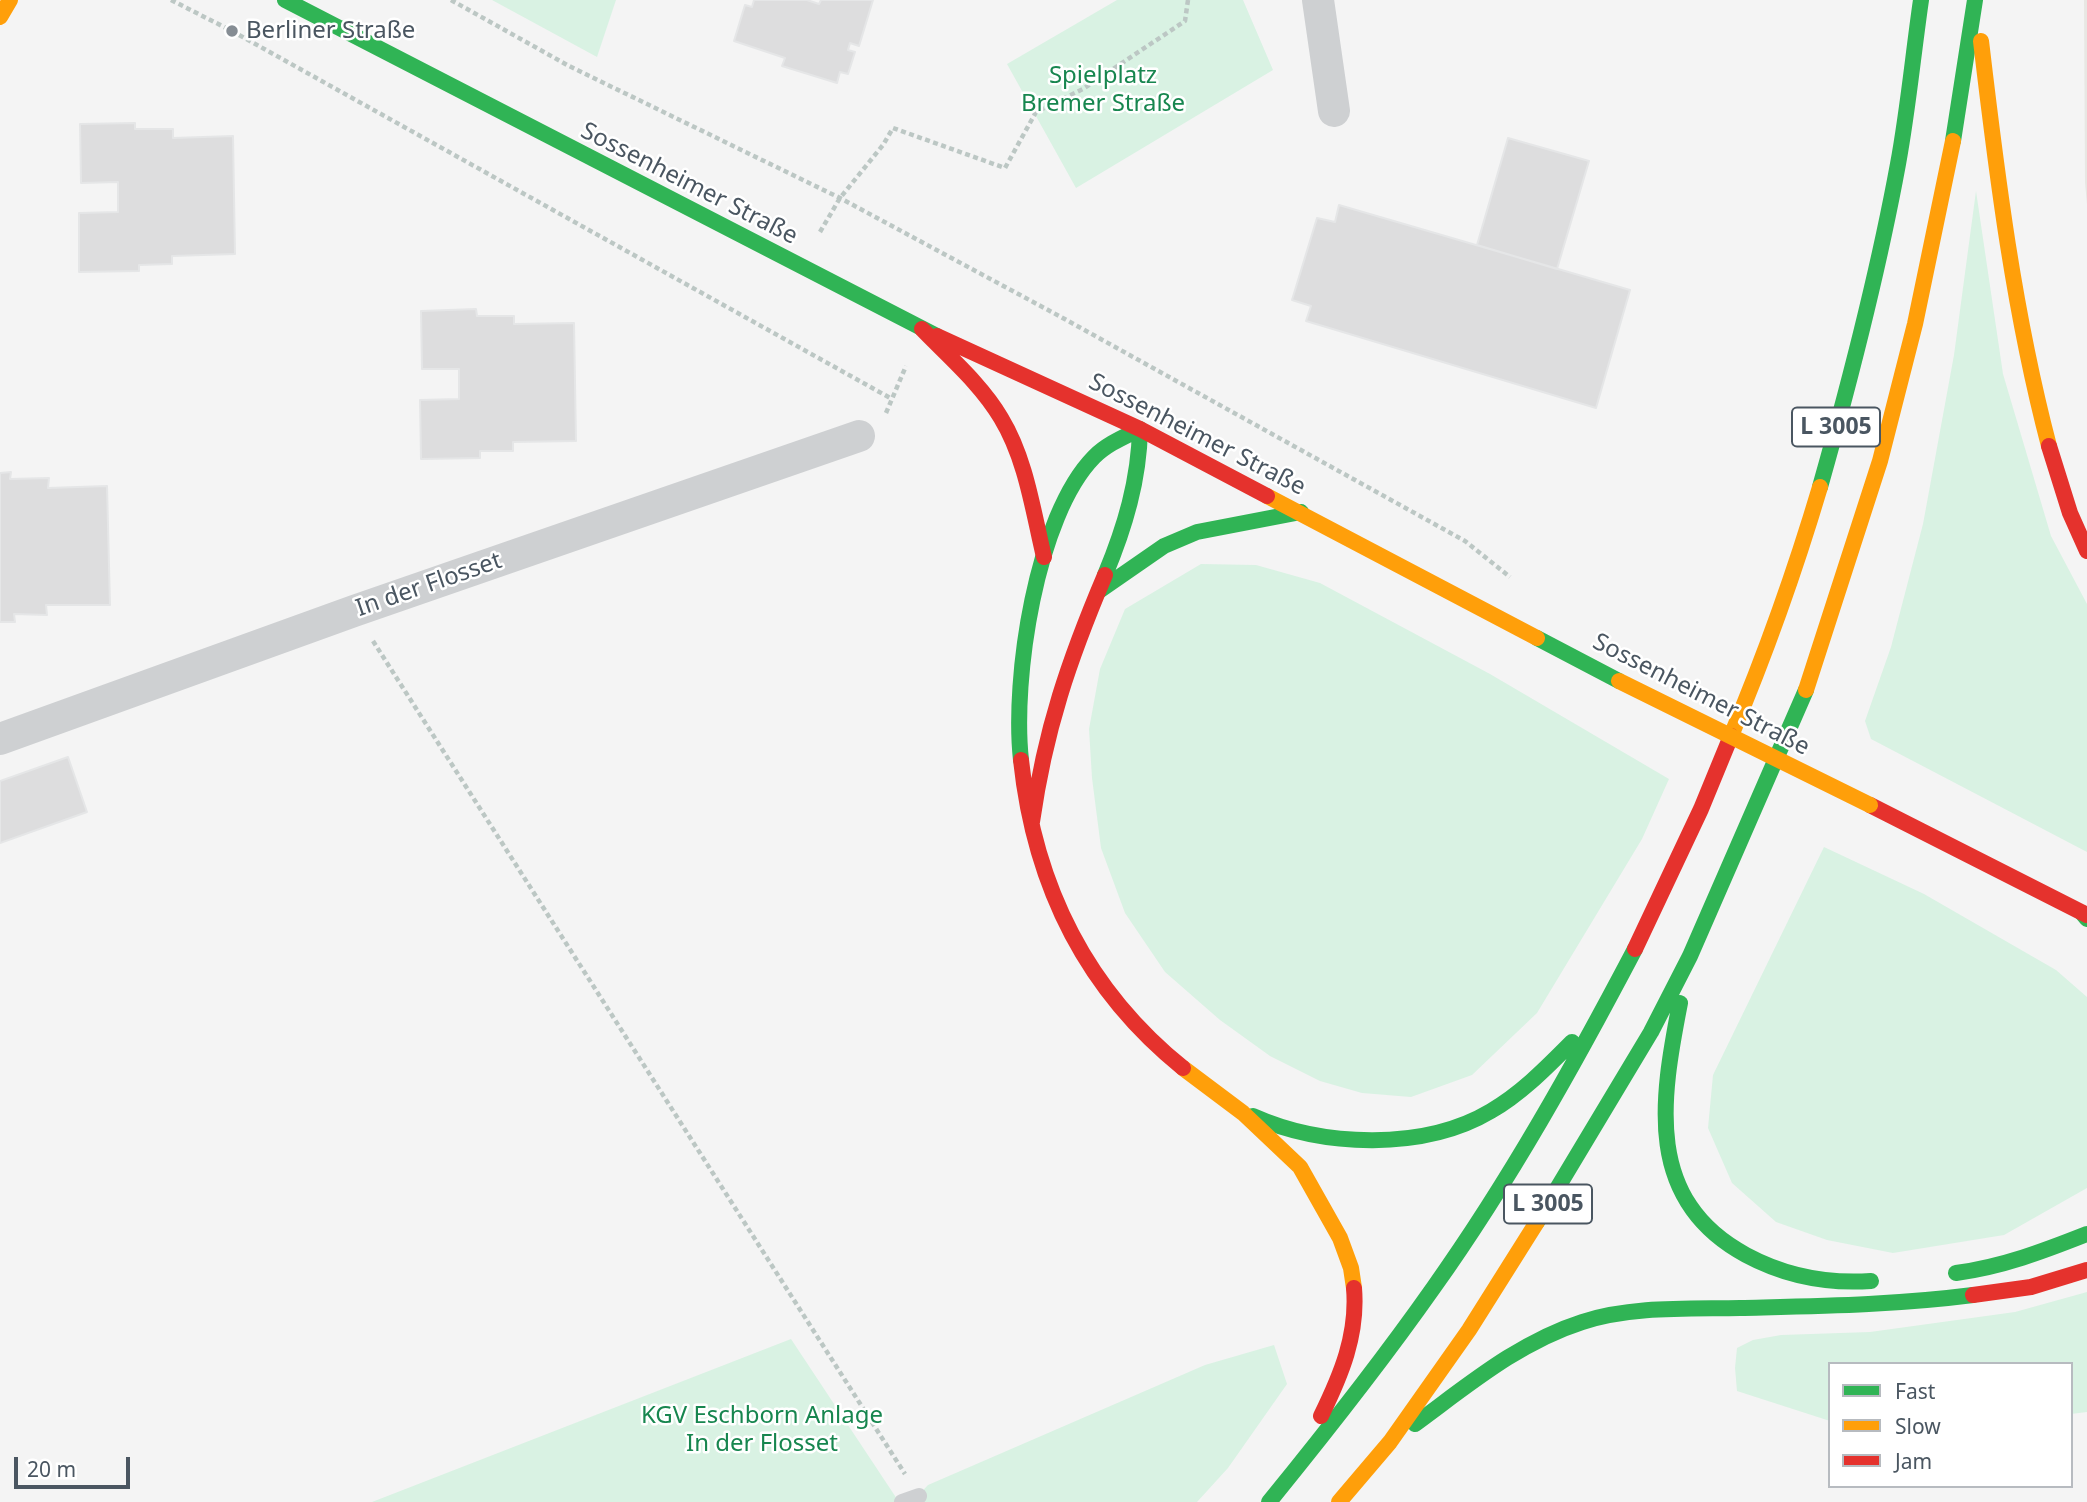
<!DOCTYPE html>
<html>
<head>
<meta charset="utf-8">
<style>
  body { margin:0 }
  #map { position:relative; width:2087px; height:1502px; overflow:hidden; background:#f4f4f4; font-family:"Noto Sans",sans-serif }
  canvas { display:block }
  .legend { position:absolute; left:1828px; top:1362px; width:245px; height:126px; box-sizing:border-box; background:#fff; border:2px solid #b7bbc0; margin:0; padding:9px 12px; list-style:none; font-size:21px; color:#4a5661 }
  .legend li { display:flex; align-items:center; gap:14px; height:35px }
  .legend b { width:35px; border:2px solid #b7bbc0 }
  .scale { position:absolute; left:14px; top:1457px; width:116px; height:32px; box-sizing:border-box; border:4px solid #4a5661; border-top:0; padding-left:9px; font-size:21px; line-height:24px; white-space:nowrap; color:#4a5661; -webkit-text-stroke:5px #fff; paint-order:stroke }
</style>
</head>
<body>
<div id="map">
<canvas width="2087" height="1502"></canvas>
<ul class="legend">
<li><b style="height:9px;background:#30b455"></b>Fast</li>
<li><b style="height:9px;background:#ff9f0a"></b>Slow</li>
<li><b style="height:9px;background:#e5322d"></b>Jam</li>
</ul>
<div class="scale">20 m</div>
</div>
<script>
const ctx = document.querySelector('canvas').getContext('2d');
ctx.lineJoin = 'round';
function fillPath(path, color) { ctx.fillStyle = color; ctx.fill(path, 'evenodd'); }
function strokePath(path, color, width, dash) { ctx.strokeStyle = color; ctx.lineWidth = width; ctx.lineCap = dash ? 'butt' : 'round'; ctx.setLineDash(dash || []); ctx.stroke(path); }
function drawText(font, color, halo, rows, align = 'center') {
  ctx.font = font + ' "Noto Sans",sans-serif'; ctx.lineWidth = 5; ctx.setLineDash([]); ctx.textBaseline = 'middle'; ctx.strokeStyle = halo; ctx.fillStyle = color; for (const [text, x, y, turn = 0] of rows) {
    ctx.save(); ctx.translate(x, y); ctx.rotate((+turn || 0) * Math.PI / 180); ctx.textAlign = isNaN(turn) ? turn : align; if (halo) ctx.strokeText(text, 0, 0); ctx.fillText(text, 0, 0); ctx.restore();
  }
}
fillPath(new Path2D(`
  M2084,0H2087V204L2085,183Z`), '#e8e7e3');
fillPath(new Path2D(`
  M492,0H616L597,57Z
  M1117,0H1243L1273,70L1076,188L1007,64Z
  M1976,191L2003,374L2051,536L2087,604V852L1871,739L1865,721L1891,647L1923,524L1954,355Z
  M1201,564L1256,565L1320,583L1490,674L1669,779L1642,839L1537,1013L1472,1075L1411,1097L1362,1093L1320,1081L1270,1056L1220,1020L1165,972L1125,913L1101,848L1092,778L1089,729L1100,669L1125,609Z
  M1824,847L1924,894L2056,970L2087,997V1188L2004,1235L1893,1253L1827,1240L1776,1222L1732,1183L1708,1128L1713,1075Z
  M2087,1292V1412L2071,1414V1364H1830V1421L1737,1391L1735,1368L1737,1348L1753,1340L1781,1335L1870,1332L2015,1312Z
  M791,1339L899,1502H372Z
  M1274,1345L1287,1384L1228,1468L1197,1502H912L928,1485L1205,1365Z`), '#d9f2e3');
const building = new Path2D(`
  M754,0H807L819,4L821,0H873L859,46L850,43L848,50L855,52L848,74L840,72L837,83L782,66L785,58L734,41L745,5L752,7Z
  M135,123V129H173V138L233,136L235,254L172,256V264L139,265V271L79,272V213L118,212V182L81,183L80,124Z
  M1508,138L1589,161L1557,269L1477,245Z
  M1339,205L1630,290L1596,408L1306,321L1311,306L1292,300L1317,218L1335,222Z
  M476,309L477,316H514V324L574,323L576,441L513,442V451H480V458L421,459L420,400L459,399V369H422L421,311Z
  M11,472L10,479L49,478L48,488L107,486L110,605H46L47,615L14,614L15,622H0V473Z
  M68,757L87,812L0,843V781Z`);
fillPath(building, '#ddddde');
strokePath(building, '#e5e6e7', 2);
strokePath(new Path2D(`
  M171,0L232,31L892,399
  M451,0L569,66L840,198L1061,317L1465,541L1510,577
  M820,232L840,198L883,145L893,128L1005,168L1036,112L1083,89L1185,21L1188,0
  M886,413L906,366
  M373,641L905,1474`), '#bcc7c4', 4.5, [5, 3.5]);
strokePath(new Path2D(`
  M902,1502L919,1496`), '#ced0d2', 16);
strokePath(new Path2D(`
  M1318,0L1334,111
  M0,739L354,611L859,436`), '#ced0d2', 32);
strokePath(new Path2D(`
  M285,0L937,336
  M1953,141L1975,0
  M1820,487C1850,381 1878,273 1898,164C1908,110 1913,55 1921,0
  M1099,591L1164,546L1197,532L1301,512
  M1537,638L1619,681
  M1021,760C1012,679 1036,516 1094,457C1107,444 1124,437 1140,429C1139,480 1125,527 1105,575
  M2082,913L2087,919
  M1680,1003C1661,1100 1644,1200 1746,1255C1785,1276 1827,1284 1871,1281
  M1253,1116C1322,1147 1424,1151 1491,1111C1522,1093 1547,1067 1572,1042
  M1537,1222L1651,1032L1690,956L1806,690
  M1956,1273C2002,1267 2044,1251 2087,1234
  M1415,1424C1467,1386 1519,1342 1582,1322C1632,1306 1687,1309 1740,1308C1818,1306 1896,1305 1973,1295
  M1269,1502C1326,1432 1382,1361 1434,1287C1510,1180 1574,1065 1635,949`), '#30b455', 16);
strokePath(new Path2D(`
  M0,17L10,0
  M1981,41C1997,177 2014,313 2049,446
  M1267,496L1537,638
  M1806,690L1880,461L1915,324L1953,141
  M1731,736C1765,655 1795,571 1820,487
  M1183,1068L1243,1113L1300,1167L1340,1238L1351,1268L1354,1288
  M1339,1502L1390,1442L1469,1330L1537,1222`), '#ff9f0a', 16);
strokePath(new Path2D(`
  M922,329C949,357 981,384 1001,418C1026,459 1033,511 1044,557
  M937,336L1140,429L1267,496
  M2049,446L2070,513L2087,551
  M1021,760C1034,883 1085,989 1183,1068
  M1870,805L2087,915
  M1032,822C1045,730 1069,660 1105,575
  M1635,949L1701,809L1731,736
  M1973,1295L2031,1287L2087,1270
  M1321,1416C1341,1375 1358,1335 1354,1288`), '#e5322d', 16);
strokePath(new Path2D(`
  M1619,681L1870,805`), '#ff9f0a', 16);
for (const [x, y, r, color] of [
  [232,31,7,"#868d94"]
]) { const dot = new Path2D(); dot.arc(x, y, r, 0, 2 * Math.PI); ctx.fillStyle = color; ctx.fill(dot); strokePath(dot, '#fff', 2.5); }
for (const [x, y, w] of [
  [1836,427,88],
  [1548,1204,88]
]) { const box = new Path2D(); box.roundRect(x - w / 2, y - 19.5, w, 39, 5); ctx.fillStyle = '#fff'; ctx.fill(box); strokePath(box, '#4a5661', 2); }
drawText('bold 23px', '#4a5661', null, [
  ["L 3005",1836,427],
  ["L 3005",1548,1204]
]);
drawText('24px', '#4a5661', '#fff', [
  ["Berliner Straße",246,31]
], 'left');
drawText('24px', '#17864f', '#fff', [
  ["Spielplatz",1103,76],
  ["Bremer Straße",1103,104],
  ["KGV Eschborn Anlage",762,1416],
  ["In der Flosset",762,1444]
]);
drawText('24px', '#4a5661', '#fff', [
  ["Sossenheimer Straße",689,184,27],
  ["Sossenheimer Straße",1197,435,27],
  ["In der Flosset",429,585,-19],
  ["Sossenheimer Straße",1701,695,27]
]);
</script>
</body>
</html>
